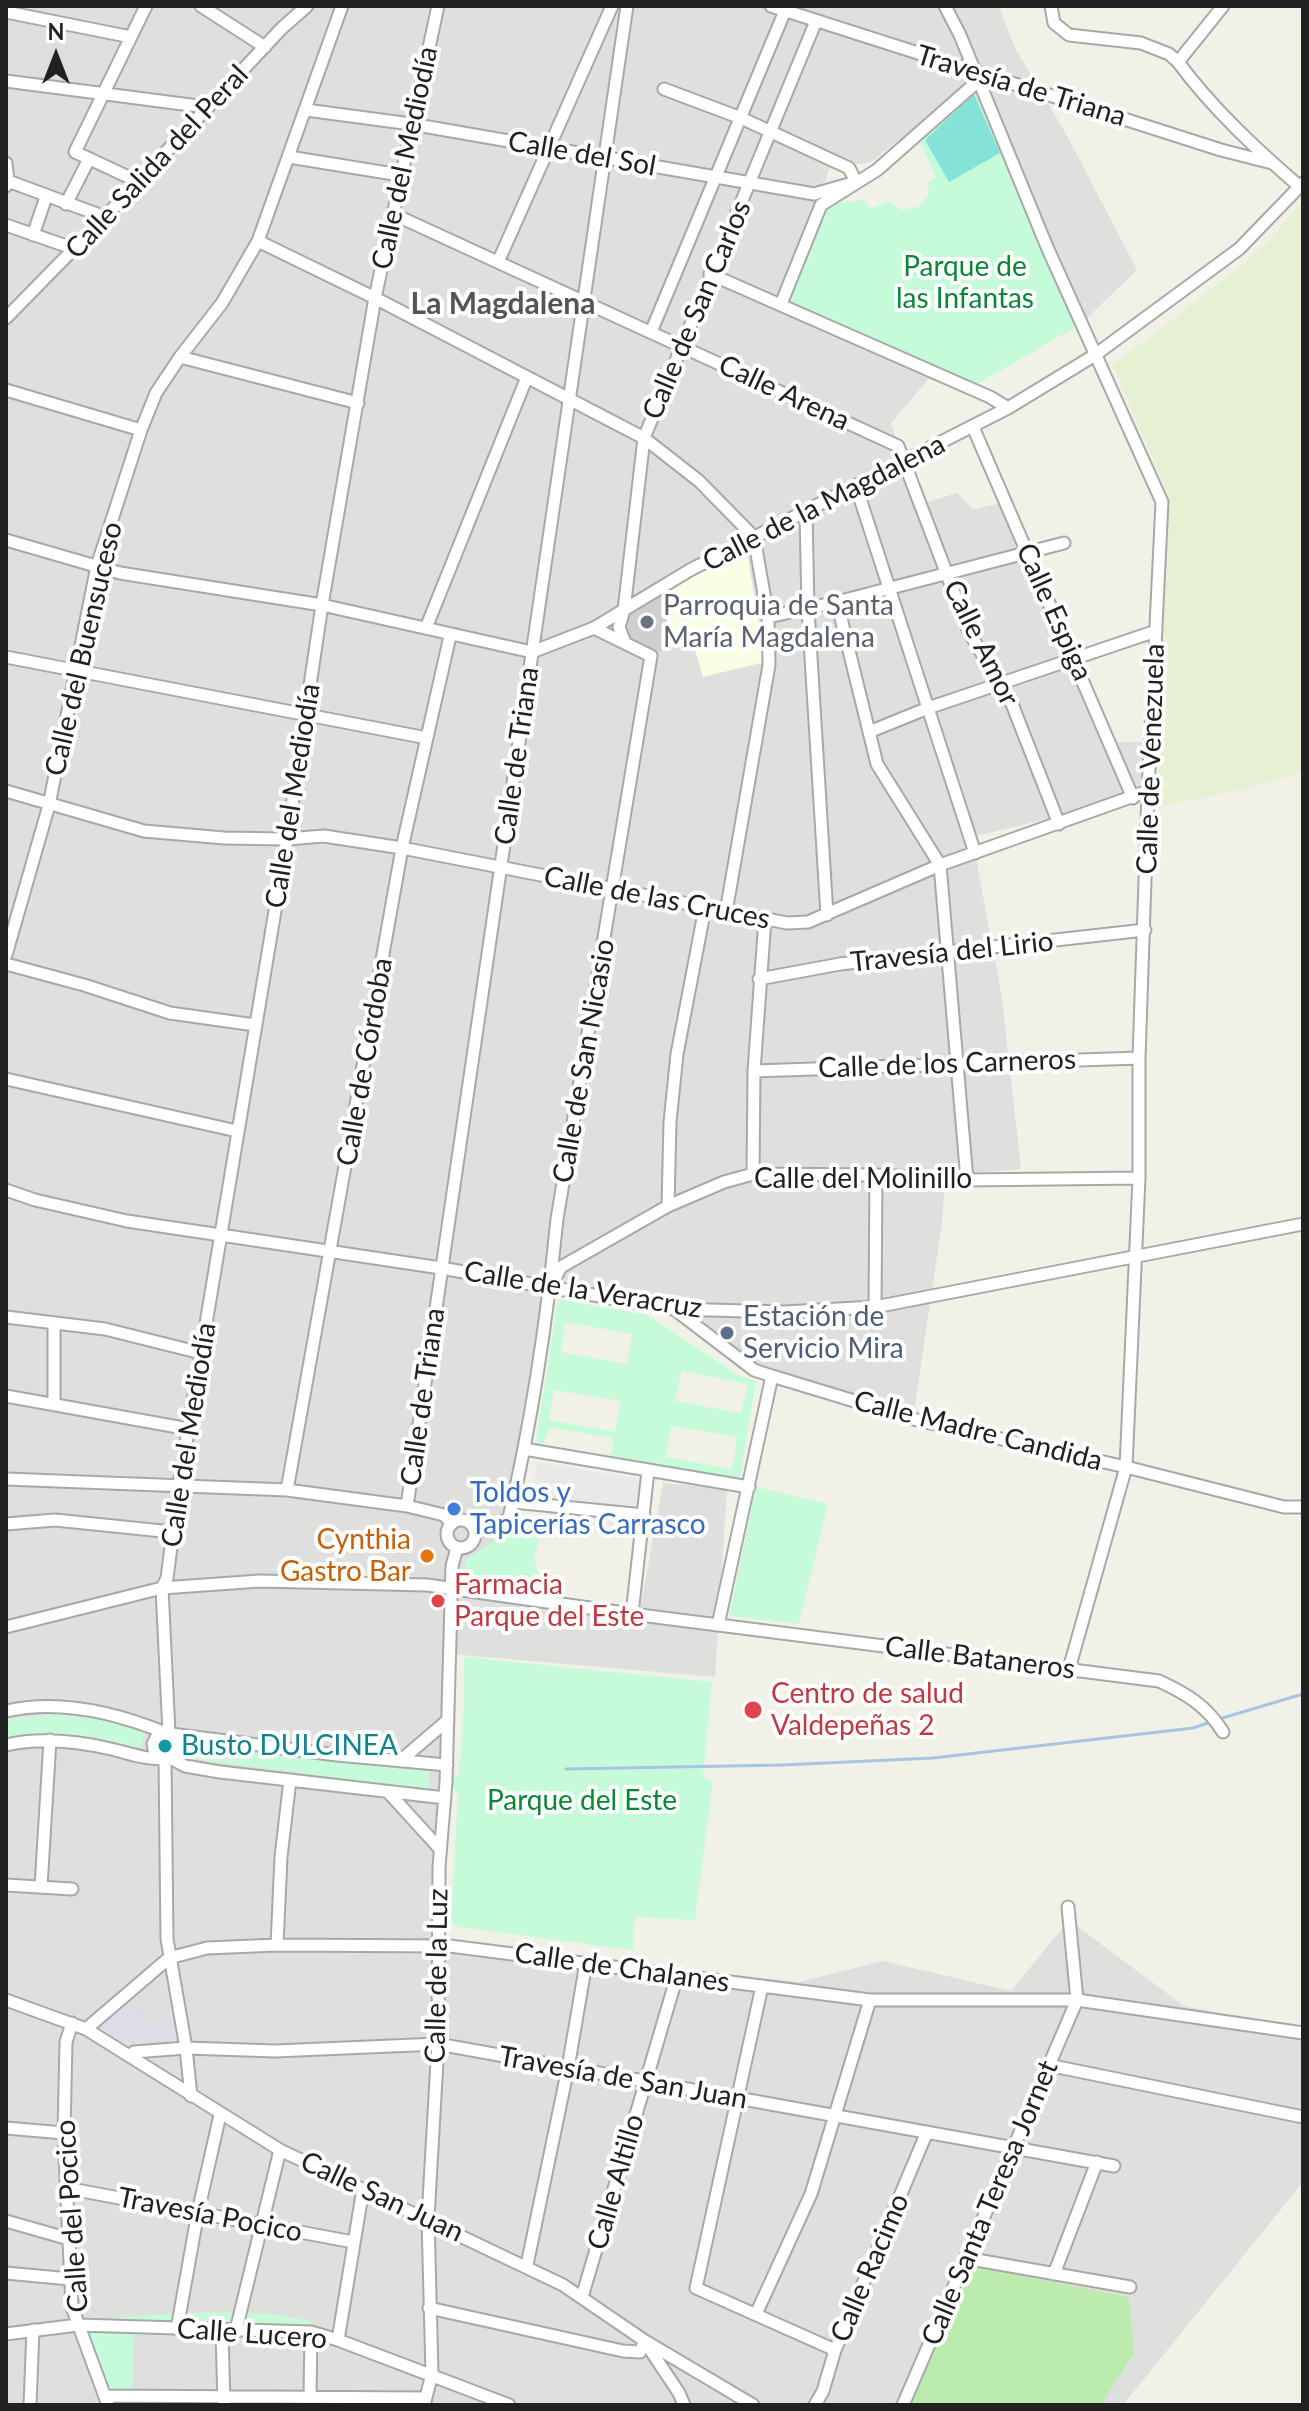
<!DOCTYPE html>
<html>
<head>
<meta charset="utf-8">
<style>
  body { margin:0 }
  #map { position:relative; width:1309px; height:2411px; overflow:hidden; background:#f2f1e8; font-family:Lato,sans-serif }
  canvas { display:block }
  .frame { position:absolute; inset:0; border:8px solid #212121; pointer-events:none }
  .north { position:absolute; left:16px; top:16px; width:80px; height:80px; -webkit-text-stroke:6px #fff; paint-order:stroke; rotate:0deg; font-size:22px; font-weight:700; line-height:32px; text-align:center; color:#212121 }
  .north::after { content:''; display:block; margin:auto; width:28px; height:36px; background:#212121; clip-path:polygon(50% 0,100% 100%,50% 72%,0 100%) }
</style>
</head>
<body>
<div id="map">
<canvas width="1309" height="2411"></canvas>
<div class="frame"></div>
<div class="north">N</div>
</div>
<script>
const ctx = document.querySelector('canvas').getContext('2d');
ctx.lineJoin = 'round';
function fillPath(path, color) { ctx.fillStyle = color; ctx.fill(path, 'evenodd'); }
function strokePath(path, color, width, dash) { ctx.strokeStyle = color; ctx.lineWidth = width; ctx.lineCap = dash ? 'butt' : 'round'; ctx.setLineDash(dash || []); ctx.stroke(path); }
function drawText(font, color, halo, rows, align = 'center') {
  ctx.font = font + ' Lato,sans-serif'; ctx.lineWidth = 8; ctx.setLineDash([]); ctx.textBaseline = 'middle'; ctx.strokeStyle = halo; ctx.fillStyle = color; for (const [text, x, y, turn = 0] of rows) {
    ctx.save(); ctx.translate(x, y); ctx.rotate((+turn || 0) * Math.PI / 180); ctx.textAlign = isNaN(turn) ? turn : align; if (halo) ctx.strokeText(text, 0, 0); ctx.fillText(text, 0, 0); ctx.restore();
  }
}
fillPath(new Path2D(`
  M6,6H999L1014,46L1065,132L1137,270L1086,319L976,81L871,162L829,169L787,310L930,377L891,423L918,505L957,493L973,509L1003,503L1021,554L1073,665L1102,742H1145L1140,785L1126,800L972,837L1002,998L1021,1169L946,1176L941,1230L914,1412L759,1371L671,1302L543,1278L509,1604L638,1621L663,1483L727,1489L715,1677L450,1654L437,1943L799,1982L883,1961L1011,1991L1069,1920L1184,2006L1303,2029V2182L1123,2405H6Z`), '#dfdfde');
fillPath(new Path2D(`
  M748,558L765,662L703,677L690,633L664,631L672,586L714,564Z`), '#f8ffe4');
fillPath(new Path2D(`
  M672,586L661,652L626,639L629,613Z`), '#cfcfcf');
fillPath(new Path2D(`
  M1300,203L1303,209V772L1252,787L1165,806L1158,800L1168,495L1113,365L1245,263L1271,238Z`), '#e6f0d3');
fillPath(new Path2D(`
  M971,2266L1129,2297L1134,2353L1101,2405H911Z`), '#bbecad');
fillPath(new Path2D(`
  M975,91L1047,247L1077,326L976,385L788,300L829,202H851L862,199L871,208L889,201L902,210L918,207L928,195L929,182L936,177L920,142Z
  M558,1299L647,1315L740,1376L756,1381L740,1478L673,1469L611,1457L613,1438L551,1428L542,1444L536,1441ZM565,1322L632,1334L627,1364L561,1352ZM682,1371L748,1384L741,1413L675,1401ZM554,1390L621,1401L615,1432L549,1420ZM671,1426L737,1437L732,1469L666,1457Z
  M756,1487L828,1504L799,1624L729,1616Z
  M526,1520L539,1540L534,1558L538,1574L529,1579L528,1584L537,1592L536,1596L471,1584L466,1571L465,1560Z
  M464,1657L712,1682L703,1777L713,1781L695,1920L635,1917L633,1950L458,1927L451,1923L458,1793L446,1782L459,1774L464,1701Z
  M58,1714L90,1717L146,1730L141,1748C88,1735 61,1730 6,1739V1719Z
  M189,1740L430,1770L428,1790L185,1758Z
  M209,2312L271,2314L312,2321L308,2334L134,2335L132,2388L108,2389L81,2322L146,2315Z`), '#c6fbd9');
fillPath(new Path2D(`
  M974,94L1000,153L949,182L925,140Z`), '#85e2d8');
fillPath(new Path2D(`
  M537,1462L640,1479L636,1530L556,1522L532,1499Z`), '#e9e9e9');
fillPath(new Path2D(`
  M137,1999L144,2022L171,2017L176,2040L124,2047L101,2029V2024Z`), '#dfdce8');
strokePath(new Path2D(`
  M1219,1719L1303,1694
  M566,1769L783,1765L933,1758L1193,1728L1211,1722`), '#a8c4e0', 3);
const minor = new Path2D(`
  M201,6L265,47
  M771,6L1221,150L1272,163
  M945,6L960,35L1047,247L1162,502L1148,791L1139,1058V1178L1126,1467L1069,1669
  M1051,6L1054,23L1069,35L1141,43L1169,54L1178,62
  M1223,6L1178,62C1212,108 1256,149 1300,187
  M6,12L131,37
  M6,81L206,107
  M306,110L411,124L814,194L856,182L849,168L741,118L664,89
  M289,157L400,175
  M6,163L8,181
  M139,182L75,152L146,6
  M6,186L8,181L105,217
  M66,204L89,159
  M393,214L898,446L969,632L1012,704L1059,824
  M6,225L75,249
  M33,235L46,197
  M258,241L375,298L644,438L699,481L754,537L768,617L769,665L726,912
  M498,262L612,6
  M710,274L990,397L1008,408
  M781,304L821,205L877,170L978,81
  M6,318L105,217L282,28L307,6
  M651,332L787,6
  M180,357L358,403
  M6,390L141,430
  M973,427L1133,798
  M856,486L975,853
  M806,512L808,609L827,915
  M6,540L120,573L322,605L532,652L594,628L690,570L1008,408L1095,355L1239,249L1303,183
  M837,602L877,764L940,865L967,1180
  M768,617L837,602L1064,543
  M426,628L527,377
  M625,643L619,627L624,610L644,438L816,21
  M6,657L427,738
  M869,732L928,708L1156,631
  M6,791L144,831L224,838L287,839L324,836L402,848L787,923L808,922L940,865L1148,791
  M6,955L49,805L97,566L141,430L156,393L180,357L222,303L258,241L342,6
  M6,964L84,985L170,1013L255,1025
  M759,979L840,964L1145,930
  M754,1071L1139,1058
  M6,1079L237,1131
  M753,1174L754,1071L765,919
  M6,1190L35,1200L127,1221L441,1268L673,1309L784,1312L875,1307L1303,1224
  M668,1206L670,1122L677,1054L705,908
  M553,1282L561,1267L668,1206L724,1182L753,1174L876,1175L967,1180L1139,1178
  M875,1307L876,1175
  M674,1309L754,1370L772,1376L917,1420L1126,1467L1284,1507H1303
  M6,1317L105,1329L201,1353
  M54,1324V1405
  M6,1396L189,1429
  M524,1449L749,1487
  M6,1479L287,1490L407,1506L444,1515L452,1524
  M287,1490L402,848L450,636
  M513,1502L644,1515
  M407,1506L627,6
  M447 1534a14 14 0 1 1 28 0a14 14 0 1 1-28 0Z
  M6,1524L55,1520L172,1532
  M475,1532L493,1528L509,1518C532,1420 547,1319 557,1219L651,656L594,628
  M632,1614L648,1471
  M718,1625L772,1376
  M6,1627L162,1588L260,1581L427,1585L632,1614L1159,1681C1187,1694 1207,1706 1223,1732
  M6,1711C58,1699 117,1713 166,1733
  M169,1733L162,1588L167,1578L179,1485L287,839L322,605L375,298L438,6
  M171,1734L337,1755L447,1765
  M6,1745C41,1737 76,1741 111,1749C128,1753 149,1761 167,1758C177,1757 179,1748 177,1740L169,1733L157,1736L153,1744L155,1753L162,1758
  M165,1758L167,1939L186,2048L191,2096
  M170,1758L185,1766L220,1772L445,1798
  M400,1761L448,1720
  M389,1793L440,1849
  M6,1885L72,1889
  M41,1887L50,1740
  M1068,1907L1077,2000L1303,2033
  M277,1945L281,1857L290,1780
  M762,1986L696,2288L835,2350
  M6,2000L86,2029L280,2150L563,2285L645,2341L753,2405
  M72,2023L66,2042L64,2133L72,2307L108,2405
  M86,2029L169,1958L207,1948L277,1945L450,1946L870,2000H1077L903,2405
  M129,2056L134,2052L186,2048L275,2051L438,2044L1114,2166
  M1048,2065L1303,2117
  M6,2128L64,2133
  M66,2188L353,2242
  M6,2221L69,2239
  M965,2258L1130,2287
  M527,2265L568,2068L586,1963
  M6,2273L70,2279
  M1054,2274L1097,2162
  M582,2297L677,1976
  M429,2308L623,2351L640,2352L645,2341
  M756,2314L811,2194L870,2000
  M177,2329L198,2212L220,2115
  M222,2330L224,2405
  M236,2330L280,2150
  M6,2334L78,2325L311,2332L338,2340L509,2405
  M338,2340L363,2189
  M647,2345L679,2393L684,2405
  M105,2396L426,2398
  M310,2397L311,2332
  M30,2405L33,2330
  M424,2405L432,2374L428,2218L438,2044L439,1867L446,1782L452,1566L457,1548
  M815,2405L823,2391L835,2350L927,2132`);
strokePath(minor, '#a8a8a8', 15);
strokePath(minor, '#fff', 11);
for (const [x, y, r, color] of [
  [647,622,8,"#6b7280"],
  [727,1333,8,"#5c6f8a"],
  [454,1509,8,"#3f7fe0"],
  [427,1556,8,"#e8710a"],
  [438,1601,8,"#e0444e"],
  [753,1710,10,"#e0444e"],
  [165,1746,8,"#0f9aa8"]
]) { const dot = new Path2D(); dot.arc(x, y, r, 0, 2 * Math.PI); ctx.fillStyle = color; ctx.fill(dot); strokePath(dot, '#fff', 3); }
drawText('28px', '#212121', '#fff', [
  ["Travesía de Triana",1021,86,17],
  ["Calle del Sol",582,154,10],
  ["Calle del Mediodía",405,158,-78],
  ["Calle Salida del Peral",157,162,-47],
  ["Calle de San Carlos",697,310,-67],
  ["Calle Arena",784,393,25],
  ["Calle de la Magdalena",824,503,-27],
  ["Calle Espiga",1054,612,66],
  ["Calle Amor",981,643,64],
  ["Calle del Buensuceso",84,649,-77],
  ["Calle de Triana",517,756,-82],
  ["Calle de Venezuela",1151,759,-88],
  ["Calle del Mediodía",293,796,-81],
  ["Calle de las Cruces",657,898,11],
  ["Travesía del Lirio",952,952,-6],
  ["Calle de San Nicasio",584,1061,-80],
  ["Calle de Córdoba",365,1062,-80],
  ["Calle de los Carneros",947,1064,-2],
  ["Calle del Molinillo",863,1179],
  ["Calle de la Veracruz",583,1290,9],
  ["Calle de Triana",423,1397,-82],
  ["Calle Madre Candida",978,1431,14],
  ["Calle del Mediodía",189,1435,-81],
  ["Calle Bataneros",980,1658,7],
  ["Calle de Chalanes",622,1968,8],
  ["Calle de la Luz",437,1976,-89],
  ["Travesía de San Juan",623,2078,10],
  ["Calle Altillo",616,2182,-74],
  ["Calle San Juan",382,2197,25],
  ["Calle Santa Teresa Jornet",990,2203,-67],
  ["Travesía Pocico",210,2215,11],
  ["Calle del Pocico",72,2216,-94],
  ["Calle Racimo",870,2268,-67],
  ["Calle Lucero",252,2334,4]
]);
drawText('28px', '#098636', '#fff', [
  ["Parque de",965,267],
  ["las Infantas",965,299],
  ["Parque del Este",582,1801]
]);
drawText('28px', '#5b616d', '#fff', [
  ["Parroquia de Santa",663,606],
  ["María Magdalena",663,638]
], 'left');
drawText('28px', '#4e5e75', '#fff', [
  ["Estación de",743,1317],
  ["Servicio Mira",743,1349]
], 'left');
drawText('28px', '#366cbe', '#fff', [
  ["Toldos y",470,1493],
  ["Tapicerías Carrasco",470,1525]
], 'left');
drawText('28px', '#c56008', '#fff', [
  ["Cynthia",411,1540],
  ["Gastro Bar",411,1572]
], 'right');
drawText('28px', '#be3a42', '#fff', [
  ["Farmacia",454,1585],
  ["Parque del Este",454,1617],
  ["Centro de salud",771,1694],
  ["Valdepeñas 2",771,1726]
], 'left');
drawText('28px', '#0d838f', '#fff', [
  ["Busto DULCINEA",181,1746]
], 'left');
drawText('bold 30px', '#545454', '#fff', [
  ["La Magdalena",503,304]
]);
</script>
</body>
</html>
